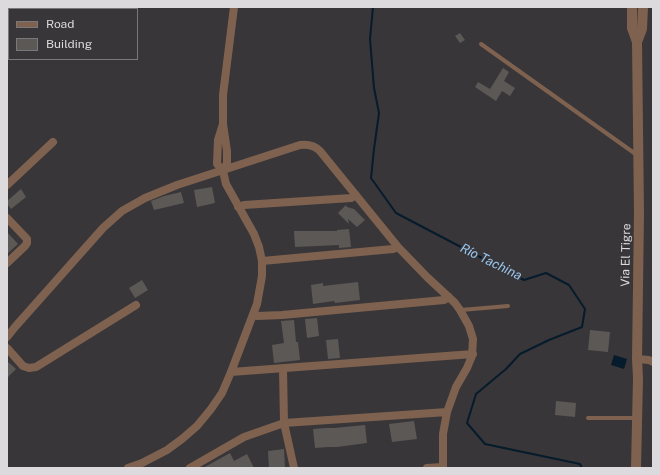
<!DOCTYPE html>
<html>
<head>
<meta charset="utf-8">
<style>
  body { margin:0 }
  #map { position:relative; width:660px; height:475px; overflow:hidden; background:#393639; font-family:"Public Sans",sans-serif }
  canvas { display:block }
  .frame { position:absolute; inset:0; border:8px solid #dcdadc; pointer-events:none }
  .legend { position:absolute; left:8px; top:8px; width:130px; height:52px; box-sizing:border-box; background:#393639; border:1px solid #7a787a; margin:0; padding:5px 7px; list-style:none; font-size:12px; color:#dcdadc }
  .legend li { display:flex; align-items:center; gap:8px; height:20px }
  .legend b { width:20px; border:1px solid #7a787a }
</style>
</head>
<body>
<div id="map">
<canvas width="660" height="475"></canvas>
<div class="frame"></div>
<ul class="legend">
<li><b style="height:5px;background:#7e624f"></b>Road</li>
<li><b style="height:11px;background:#5c5855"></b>Building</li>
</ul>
</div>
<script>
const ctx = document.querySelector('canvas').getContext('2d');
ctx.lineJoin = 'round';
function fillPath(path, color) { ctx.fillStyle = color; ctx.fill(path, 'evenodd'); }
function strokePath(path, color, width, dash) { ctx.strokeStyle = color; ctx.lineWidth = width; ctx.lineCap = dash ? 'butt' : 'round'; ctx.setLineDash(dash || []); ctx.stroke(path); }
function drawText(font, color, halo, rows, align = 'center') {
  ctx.font = font + ' "Public Sans",sans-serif'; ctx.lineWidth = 3; ctx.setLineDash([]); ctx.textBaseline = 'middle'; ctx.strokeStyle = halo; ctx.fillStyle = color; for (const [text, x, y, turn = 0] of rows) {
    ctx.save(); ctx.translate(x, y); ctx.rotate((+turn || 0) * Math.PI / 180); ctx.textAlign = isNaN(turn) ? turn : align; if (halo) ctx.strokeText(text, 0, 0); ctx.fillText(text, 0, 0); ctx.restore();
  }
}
fillPath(new Path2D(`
  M614,355L627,359L624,369L611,365Z`), '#061b2c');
strokePath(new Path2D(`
  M373,7L370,39L374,88L379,113L374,149L371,178L396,213L524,280L546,273L569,285L585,309L582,327L549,340L520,354L506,369L476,394L467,423L485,444L580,464L582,468`), '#061b2c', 2);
fillPath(new Path2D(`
  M460,33L465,40L460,43L455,36Z
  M503,68L509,72L504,81L515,88L510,96L502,91L496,101L475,87L478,82L490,89Z
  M212,187L215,203L197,207L194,190Z
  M21,189L26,197L11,209L7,204V201Z
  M181,192L184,203L154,210L151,201L164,196Z
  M346,205L347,207L354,209L365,220L357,227L348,219L349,224L338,213Z
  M349,229L351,247L339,248V245L295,247L294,231H337V230Z
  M7,232L18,244L7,254Z
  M142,280L148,290L135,298L129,288Z
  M358,282L360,300L335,303L334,301L313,304L311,285L323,283V286Z
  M317,318L319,336L307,338L305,319Z
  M294,320L296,342H298L300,360L274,363L272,345L284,343L281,321Z
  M590,330L610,332L608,352L588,350Z
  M338,339L340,358L328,359L326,340Z
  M7,361L16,369L7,378Z
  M556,401L576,403L575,417L555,415Z
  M414,421L417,439L392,442L389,424Z
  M365,425L367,443L337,447H328L315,448L313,429L325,428H334Z
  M284,449L285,468H269L268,451Z
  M230,453L234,461L247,454L254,468H203Z`), '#5c5855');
strokePath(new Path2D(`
  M481,44L637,155
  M461,310L508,306
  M588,418H637`), '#7e624f', 4);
strokePath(new Path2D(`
  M223,171L227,163V151L223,124V95L234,7
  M7,185L53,142
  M238,207L244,205L351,198L356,195
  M7,218L27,239V243L25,246L7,263
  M262,261L393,249L398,247
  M253,314L257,316L282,315L444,300L449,297
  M7,337L15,327L103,228L122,211L145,198L177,185L300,145C308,144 314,145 320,151L398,247L427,277L455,303L460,310L469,326L473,339L472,356L467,368L456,387L447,412L443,434V468
  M7,348L23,366L29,368L36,367L136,305
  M637,359L649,360L653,362
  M283,369L284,423L294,468
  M231,372L473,354
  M128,468L142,463L167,450L182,439L197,426L211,409L222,393L231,372L257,304L262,276V261L259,247L254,234L226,184L223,171L217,164L218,140L223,124
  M190,468L244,437L284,423L447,412
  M427,468L443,467`), '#7e624f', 8);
strokePath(new Path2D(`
  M632,7V28L637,42
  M636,468L638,378L637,359L639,213L637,42L642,29L643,7`), '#7e624f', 10);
drawText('12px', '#dcdadc', '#393639', [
  ["Via El Tigre",626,255,-89]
]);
drawText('italic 13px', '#99c6ed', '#393639', [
  ["Río Tachina",491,262,26]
]);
</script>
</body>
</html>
